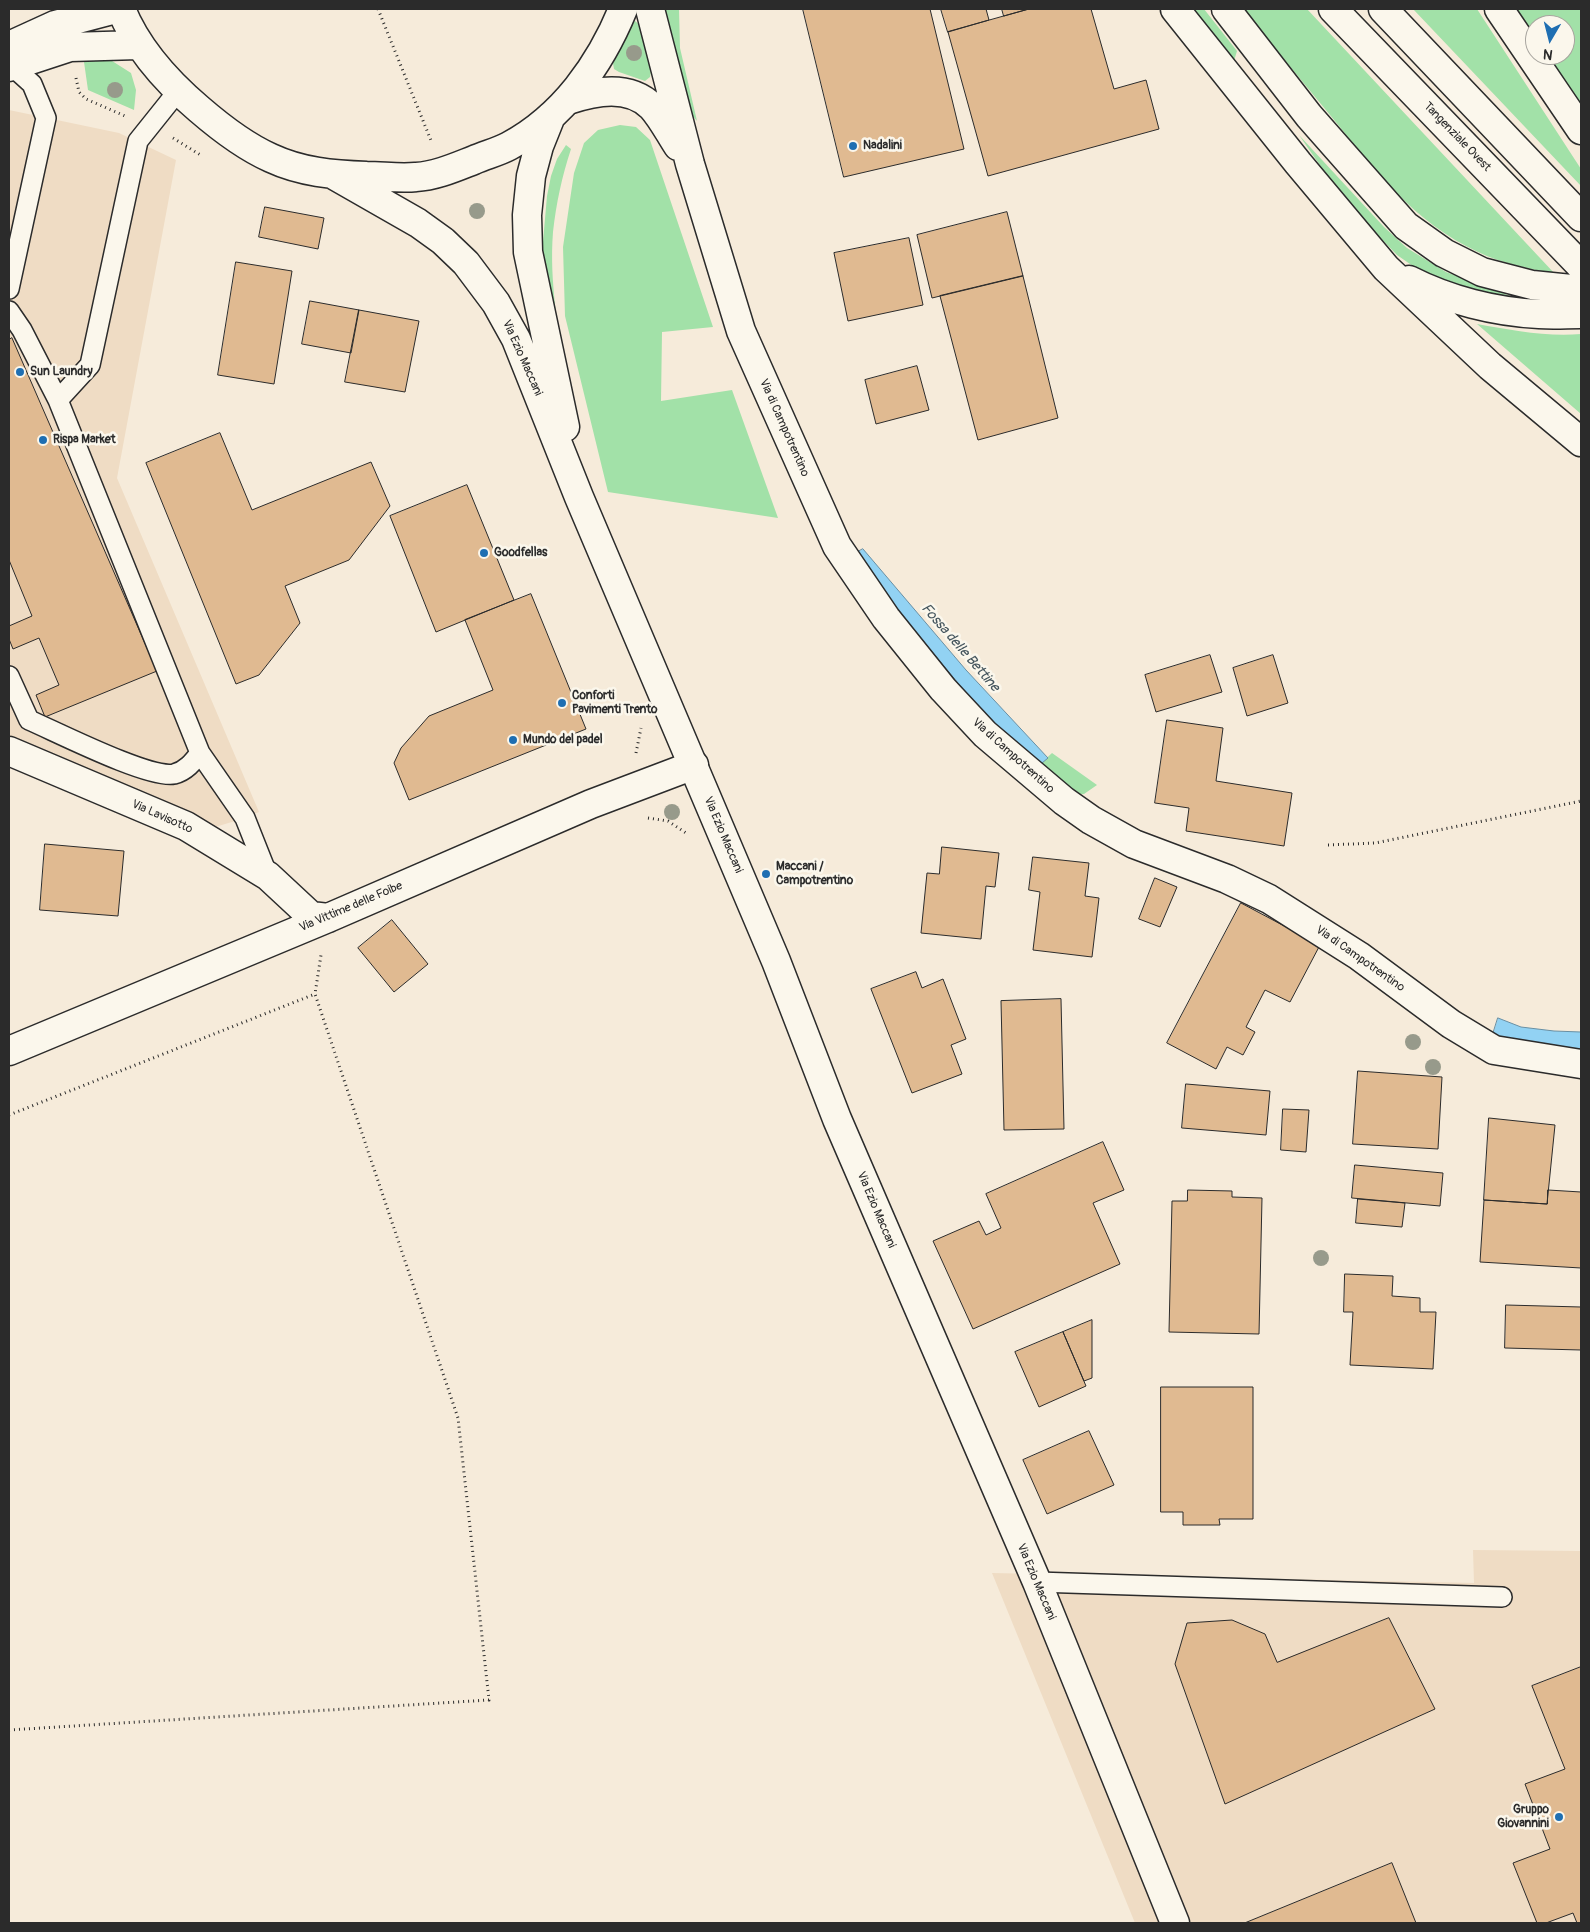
<!DOCTYPE html>
<html>
<head>
<meta charset="utf-8">
<style>
  body { margin:0 }
  #map { position:relative; width:1590px; height:1932px; overflow:hidden; background:#f6ebda; font-family:Pangolin,sans-serif }
  canvas { display:block }
  .frame { position:absolute; inset:0; border:10px solid #2b2b2b; pointer-events:none }
  .north { position:absolute; left:1525px; top:15px; width:50px; height:50px; box-sizing:border-box; background:#fbf7ec; border:1px solid #a8a59f; border-radius:50%; rotate:188deg; font-size:14px; font-weight:700; line-height:20px; text-align:center; color:#2b2b2b }
  .north::after { content:''; display:block; margin:auto; width:18px; height:22px; background:#1f6fb2; clip-path:polygon(50% 0,100% 100%,50% 72%,0 100%) }
</style>
</head>
<body>
<div id="map">
<canvas width="1590" height="1932"></canvas>
<div class="frame"></div>
<div class="north">N</div>
</div>
<script>
const ctx = document.querySelector('canvas').getContext('2d');
ctx.lineJoin = 'round';
function fillPath(path, color) { ctx.fillStyle = color; ctx.fill(path, 'evenodd'); }
function strokePath(path, color, width, dash) { ctx.strokeStyle = color; ctx.lineWidth = width; ctx.lineCap = dash ? 'butt' : 'round'; ctx.setLineDash(dash || []); ctx.stroke(path); }
function drawText(font, color, halo, rows, align = 'center') {
  ctx.font = font + ' Pangolin,sans-serif'; ctx.lineWidth = 5; ctx.setLineDash([]); ctx.textBaseline = 'middle'; ctx.strokeStyle = halo; ctx.fillStyle = color; for (const [text, x, y, turn = 0] of rows) {
    ctx.save(); ctx.translate(x, y); ctx.rotate((+turn || 0) * Math.PI / 180); ctx.textAlign = isNaN(turn) ? turn : align; if (halo) ctx.strokeText(text, 0, 0); ctx.fillText(text, 0, 0); ctx.restore();
  }
}
fillPath(new Path2D(`
  M9,110L119,133L176,160L117,478L259,812L245,818L212,828L9,739Z
  M1473,1550L1581,1551V1923H1135L992,1573L1474,1583Z`), '#efdcc4');
fillPath(new Path2D(`
  M661,9H679L680,48L697,121L685,107Z
  M1192,9H1204L1237,51L1234,61Z
  M1244,9H1307L1555,274C1530,269 1501,263 1478,252C1413,222 1374,169 1330,115C1301,80 1272,45 1244,9Z
  M1413,9H1477L1581,169V186Z
  M1515,9H1581V106L1548,55H1565V25H1535V37Z
  M635,21L640,25L651,71L650,77L645,81L619,72L614,69L613,63L630,24Z
  M83,55L109,59L131,73L136,90L134,110L88,90Z
  M620,125L636,127L650,140L713,327L662,332L661,401L732,390L778,518L608,492L565,316L563,247L574,173L584,143L598,130Z
  M1299,135L1384,227L1407,248L1446,272L1516,298L1479,292L1447,282L1420,271L1397,255L1344,200Z
  M566,145L571,149C562,176 556,204 553,232C549,282 559,333 566,382L542,253L547,196L551,176L557,159Z
  M1477,324C1511,330 1546,337 1581,334V414Z
  M1052,753L1097,785L1084,794L1073,795L1036,768Z`), '#a2e1a8');
const water = new Path2D(`
  M863,549L966,670L1048,758L1036,768L962,688L852,555Z
  M1498,1018L1521,1027L1554,1031L1581,1032V1049C1551,1049 1521,1045 1493,1034Z`);
fillPath(water, '#92d2f3');
strokePath(water, '#698fa3', 1);
const building = new Path2D(`
  M803,9H930L964,149L844,177Z
  M941,9H986L989,20L948,32Z
  M1002,9H1029L1004,16Z
  M1029,9H1091L1114,89L1146,80L1159,129L988,176L948,32Z
  M265,207L324,218L318,249L259,237Z
  M1007,212L1023,276L932,298L917,235Z
  M909,238L923,305L848,321L834,253Z
  M236,262L292,271L274,384L218,375Z
  M1023,276L1058,418L978,440L940,296Z
  M310,301L359,310L351,353L302,344Z
  M359,310L419,321L405,392L345,382Z
  M12,338L157,671L45,717L36,695L59,685L39,638L13,649L9,639V626L32,616L9,560V340Z
  M917,366L929,410L876,424L865,380Z
  M220,433L252,510L371,462L390,506L349,560L285,586L300,623L259,675L236,684L146,463Z
  M467,485L514,600L436,632L390,516Z
  M531,594L586,729L409,800L394,763L401,748L429,716L493,690L465,620Z
  M1210,655L1222,692L1156,712L1145,675Z
  M1273,655L1288,703L1247,716L1233,668Z
  M1167,720L1223,728L1216,781L1292,793L1284,846L1186,831L1189,808L1155,803Z
  M45,844L124,851L118,916L40,910Z
  M942,847L999,853L995,887L986,886L981,939L921,933L927,873L939,874Z
  M1033,857L1089,863L1085,896L1099,898L1092,957L1033,950L1040,892L1029,890Z
  M1155,878L1177,887L1160,927L1139,919Z
  M1241,903L1320,945L1290,1002L1265,990L1246,1027L1255,1032L1243,1055L1227,1047L1216,1069L1167,1043Z
  M392,920L428,964L394,992L358,948Z
  M916,972L922,988L943,979L966,1039L951,1045L962,1074L912,1093L871,989Z
  M1061,999L1064,1129L1004,1130L1001,1001Z
  M1358,1071L1442,1077L1438,1149L1353,1144Z
  M1186,1084L1270,1091L1266,1135L1182,1128Z
  M1283,1109L1309,1110L1306,1152L1281,1150Z
  M1489,1118L1555,1125L1547,1204L1484,1200Z
  M1103,1142L1124,1190L1093,1203L1120,1264L973,1329L933,1241L979,1221L986,1235L1001,1228L986,1194Z
  M1355,1165L1443,1173L1440,1206L1352,1198Z
  M1188,1190L1232,1191V1197L1262,1198L1259,1334L1169,1332L1172,1201H1187Z
  M1548,1190L1581,1192V1268L1480,1262L1484,1200L1547,1204Z
  M1358,1199L1405,1203L1402,1227L1356,1223Z
  M1345,1274L1393,1276L1392,1296L1420,1298V1312H1436L1433,1369L1350,1365L1353,1312H1344Z
  M1506,1305L1581,1307V1350L1505,1348Z
  M1092,1320V1378L1084,1381L1063,1332Z
  M1063,1332L1086,1386L1039,1407L1015,1352Z
  M1161,1387H1253V1519H1219L1220,1525H1183V1512H1161Z
  M1089,1431L1114,1485L1047,1514L1023,1460Z
  M1389,1618L1435,1709L1225,1804L1175,1664L1187,1623L1232,1620L1265,1634L1277,1662Z
  M1581,1667V1923H1577L1573,1913L1546,1923H1537L1513,1863L1550,1849L1525,1784L1565,1769L1532,1686Z
  M1392,1863L1416,1923H1245Z`);
fillPath(building, '#e0ba91');
strokePath(building, '#2b2b2b', 1);
const lane = new Path2D(`
  M9,289L46,118L32,84L12,66
  M9,311L22,330L58,400L200,753C193,762 186,771 174,774C149,779 57,732 29,720L9,676
  M58,400L90,365L138,141L178,91
  M200,753L245,818L268,876
  M1037,1582L1502,1597`);
const street = new Path2D(`
  M650,9L690,164L741,331L837,546L886,618L943,689L985,734L1064,801L1091,820L1134,844L1227,879L1269,899L1359,956L1451,1024L1494,1050L1581,1064
  M568,100C595,91 629,84 652,107C662,118 670,134 678,146
  M9,751L186,826L268,876L311,916L328,918
  M9,1051L328,918L591,804L694,765`);
const secondary = new Path2D(`
  M121,9C137,49 166,81 199,109C221,128 244,146 271,158C301,172 333,175 367,176C383,176 400,179 416,177C436,176 456,167 474,160C485,155 498,152 509,146C563,117 600,65 623,9
  M9,46L55,25L116,9
  M9,67L70,47L138,45
  M551,116L539,146L531,176L527,215L528,252L565,427
  M334,175L418,223L443,241L466,263L496,303L516,339L579,497L776,961L837,1119L1037,1582L1175,1923`);
const highway = new Path2D(`
  M1175,9L1298,163L1386,268L1490,366L1581,442
  M1226,9L1309,116L1406,226L1444,253L1482,272L1532,285L1581,290
  M1333,9L1581,266
  M1383,9L1581,217
  M1499,9L1581,130
  M1409,280C1448,300 1495,312 1539,314C1553,315 1567,314 1581,314`);
strokePath(lane, '#2b2b2b', 22);
strokePath(street, '#2b2b2b', 31);
strokePath(secondary, '#2b2b2b', 31);
strokePath(highway, '#2b2b2b', 31);
strokePath(new Path2D(`
  M378,9L432,143
  M76,78L79,92L86,99L125,116
  M173,138L202,156
  M636,753L641,728
  M648,818L668,821L686,833
  M1328,845L1375,843L1581,801
  M9,1115L315,994
  M9,1730L489,1700L458,1418L315,994L321,955`), '#2b2b2b', 3, [1, 4]);
strokePath(lane, '#fbf7ec', 19);
strokePath(street, '#fbf7ec', 28);
strokePath(secondary, '#fbf7ec', 28);
strokePath(highway, '#fbf7ec', 28);
ctx.fillStyle = '#979a8b';
for (const [x, y] of [
  [634,53],
  [115,90],
  [477,211],
  [672,812],
  [1413,1042],
  [1433,1067],
  [1321,1258]
]) { ctx.beginPath(); ctx.arc(x, y, 8, 0, 2 * Math.PI); ctx.fill(); }
for (const [x, y, r, color] of [
  [853,146,5,"#1f6fb2"],
  [20,372,5,"#1f6fb2"],
  [43,440,5,"#1f6fb2"],
  [484,553,5,"#1f6fb2"],
  [562,703,5,"#1f6fb2"],
  [513,740,5,"#1f6fb2"],
  [766,874,5,"#1f6fb2"],
  [1559,1817,5,"#1f6fb2"]
]) { const dot = new Path2D(); dot.arc(x, y, r, 0, 2 * Math.PI); ctx.fillStyle = color; ctx.fill(dot); strokePath(dot, '#fbf7ec', 2); }
drawText('12px', '#2b2b2b', '#fbf7ec', [
  ["Tangenziale Ovest",1457,137,46],
  ["Via Ezio Maccani",522,358,66],
  ["Via di Campotrentino",784,428,66],
  ["Via di Campotrentino",1013,756,42],
  ["Via Lavisotto",162,817,24],
  ["Via Ezio Maccani",723,835,67],
  ["Via Vittime delle Foibe",351,907,-23],
  ["Via di Campotrentino",1360,959,35],
  ["Via Ezio Maccani",876,1210,67],
  ["Via Ezio Maccani",1036,1582,67]
]);
drawText('bold 12px', '#2b2b2b', '#fbf7ec', [
  ["Nadalini",863,146],
  ["Sun Laundry",30,372],
  ["Rispa Market",53,440],
  ["Goodfellas",494,553],
  ["Conforti",572,696],
  ["Pavimenti Trento",572,710],
  ["Mundo del padel",523,740],
  ["Maccani /",776,867],
  ["Campotrentino",776,881],
  ["Gruppo",1549,1810,"right"],
  ["Giovannini",1549,1824,"right"]
], 'left');
drawText('italic 14px', '#45555d', '#fbf7ec', [
  ["Fossa delle Bettine",960,648,49]
]);
</script>
</body>
</html>
